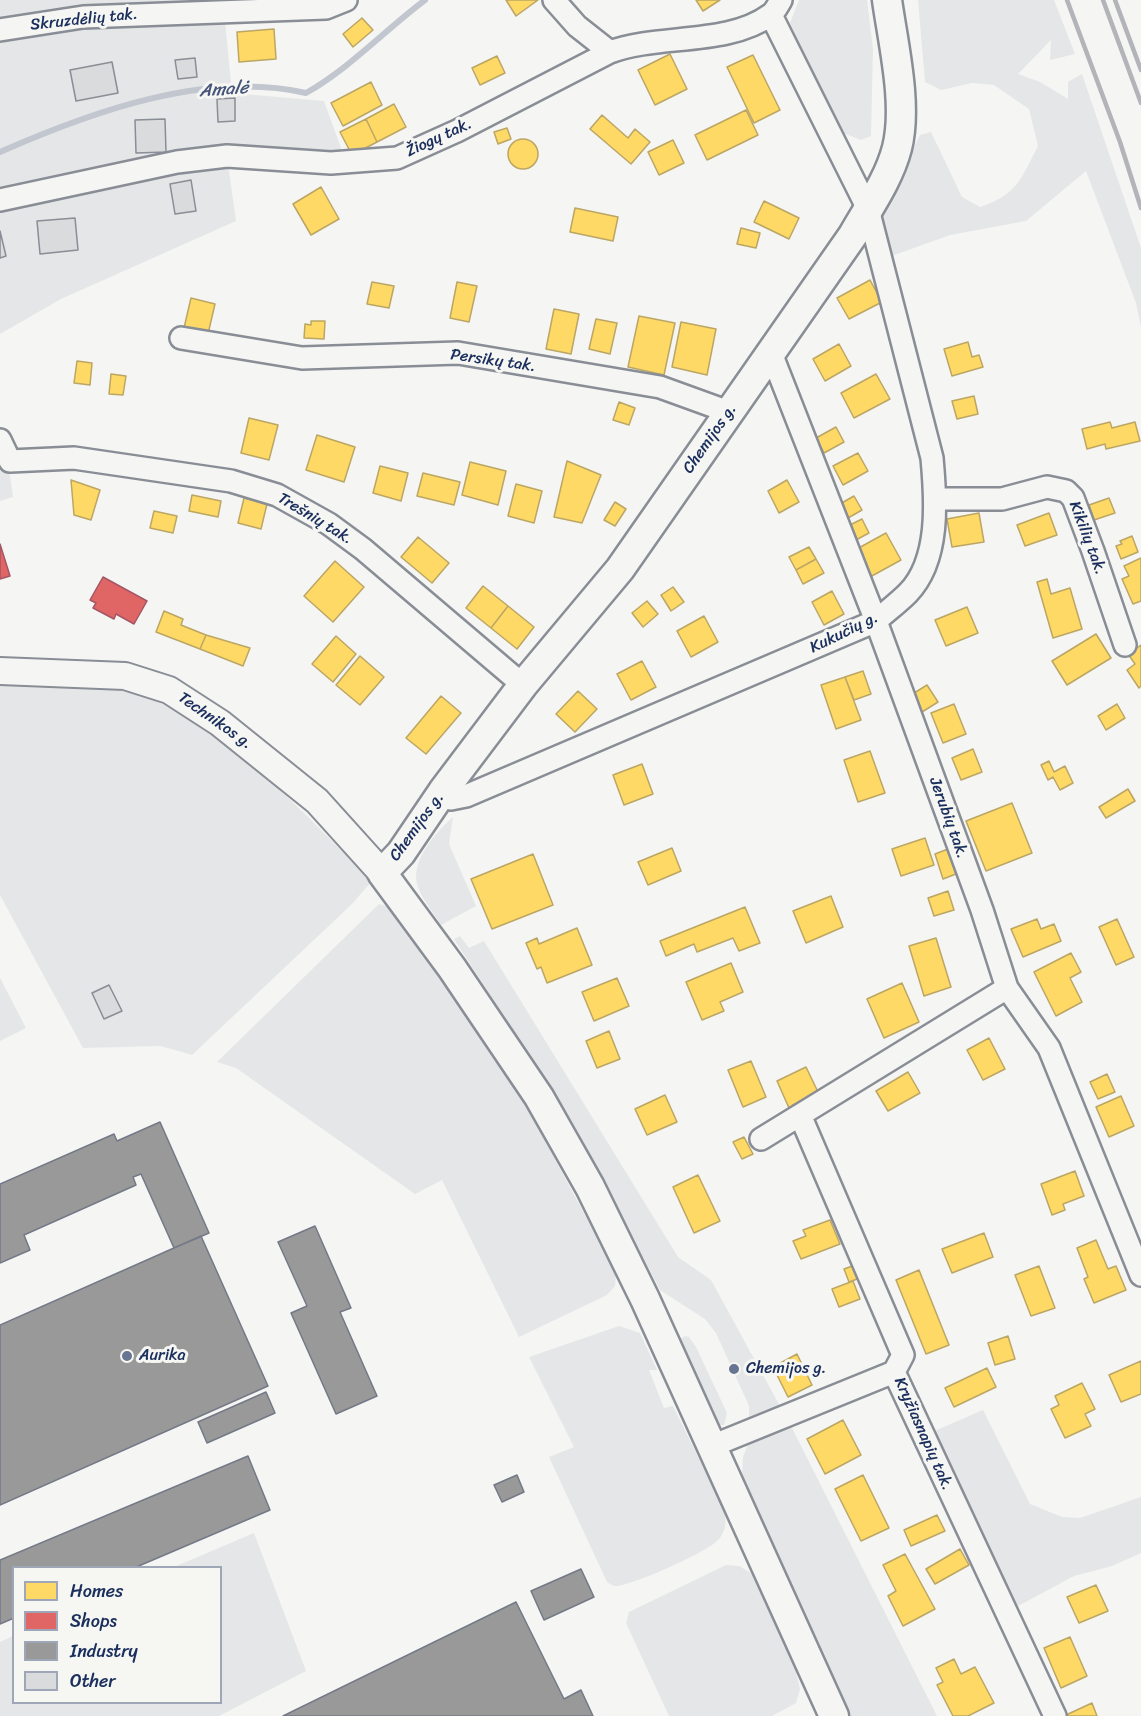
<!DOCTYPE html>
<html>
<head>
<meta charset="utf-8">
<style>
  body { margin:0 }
  #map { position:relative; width:1141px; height:1716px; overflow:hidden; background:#f5f5f3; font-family:Sriracha,sans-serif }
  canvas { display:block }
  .legend { position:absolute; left:12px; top:1566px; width:210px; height:138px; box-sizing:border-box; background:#f6f6f2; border:2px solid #9ea6b7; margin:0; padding:8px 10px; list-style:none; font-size:18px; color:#1b2f5e }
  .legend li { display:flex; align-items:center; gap:12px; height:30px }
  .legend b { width:30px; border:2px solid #9ea6b7 }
</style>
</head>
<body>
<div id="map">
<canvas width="1141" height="1716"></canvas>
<ul class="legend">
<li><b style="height:16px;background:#ffd966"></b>Homes</li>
<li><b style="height:16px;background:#e06666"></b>Shops</li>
<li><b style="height:16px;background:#999"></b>Industry</li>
<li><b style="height:16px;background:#dadbdc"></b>Other</li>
</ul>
</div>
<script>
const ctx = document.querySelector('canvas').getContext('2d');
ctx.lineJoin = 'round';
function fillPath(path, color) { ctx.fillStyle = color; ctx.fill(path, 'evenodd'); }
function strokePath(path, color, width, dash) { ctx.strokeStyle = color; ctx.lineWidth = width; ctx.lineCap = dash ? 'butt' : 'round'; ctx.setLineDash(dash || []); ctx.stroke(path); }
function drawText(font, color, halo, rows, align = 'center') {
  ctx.font = font + ' Sriracha,sans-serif'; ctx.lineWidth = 6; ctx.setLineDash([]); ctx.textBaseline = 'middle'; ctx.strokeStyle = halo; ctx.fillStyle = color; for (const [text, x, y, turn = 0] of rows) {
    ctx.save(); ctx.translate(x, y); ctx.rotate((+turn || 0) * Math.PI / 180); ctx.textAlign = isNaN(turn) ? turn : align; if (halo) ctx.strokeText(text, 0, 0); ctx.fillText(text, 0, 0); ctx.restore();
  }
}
fillPath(new Path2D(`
  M0,0H271L224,12L232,93L324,101L346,162L227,157L236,221L61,299L0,334Z
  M799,0H867L873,49L871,136L861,140L838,131L790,23Z
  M918,0H1054L1075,54L1050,60L1051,40L1018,74L1040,82L1068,99V82L1082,74L1141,248V327L1136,303L1086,171L1026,221L950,235L889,257L878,218L920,135L931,132L962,197L980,207C1017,195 1021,179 1038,146L1029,109L994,85L972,83L941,90L925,82Z
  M0,447L9,469L13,497L0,501Z
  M0,681C38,684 77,682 115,688C202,702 311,818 371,882L352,904L192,1055L161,1046L83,1048L0,895Z
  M453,817L449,844L476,906L441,925C434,913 421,898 417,884C411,860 437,831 453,817Z
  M379,904L392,908L521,1096L616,1273L615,1286L607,1295L519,1337L442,1180L415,1194L236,1068L217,1062Z
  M460,936L469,948L484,941L678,1257L711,1280L781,1408L749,1421V1406L716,1333L705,1319L660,1290L573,1123L454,939Z
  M0,978L26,1028L0,1041Z
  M619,1326L640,1333L657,1370H649L664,1408L673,1406L725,1512C726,1524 726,1532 717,1541C707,1552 629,1587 615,1586C614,1586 608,1583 607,1582L549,1457L574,1447L529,1357Z
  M685,1336L689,1337L696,1347L727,1413L724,1425H720L713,1419L680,1344V1339Z
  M983,1410L1030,1504L1062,1517L1080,1518L1141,1497V1553L1112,1566L1074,1576L1007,1612L923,1436Z
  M789,1422L937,1716H851L742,1477L743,1457L749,1442Z
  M254,1533L306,1671L219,1716H0V1642L13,1636L14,1702H220V1568L174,1567Z
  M726,1565L739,1566L751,1573L795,1668L800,1689L796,1703L772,1716H669L626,1623L629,1612Z`), '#e4e6e7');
const homes = new Path2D(`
  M506,0H538L516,16Z
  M696,0H720L703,11Z
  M362,18L373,30L353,47L343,34Z
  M274,29L276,59L239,62L237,32Z
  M670,54L687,89L655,105L638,70Z
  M753,55L780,110L754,123L727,67Z
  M497,56L505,73L480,85L472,68Z
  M371,82L382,105L343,126L331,103Z
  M394,104L406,127L377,142L366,119Z
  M746,110L758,135L707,160L695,135Z
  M602,115L628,138L635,129L650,142L631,164L590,129Z
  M366,119L377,142L352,155L340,132Z
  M507,128L511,139L498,144L494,132Z
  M508 154a15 15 0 1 1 30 0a15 15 0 1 1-30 0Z
  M673,140L684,163L659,175L648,152Z
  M321,187L339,219L311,235L293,204Z
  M764,201L799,218L789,239L754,222Z
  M575,208L618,217L613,241L570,232Z
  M741,228L760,233L756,248L737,244Z
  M870,280L882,302L849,319L837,298Z
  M372,282L394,286L389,308L367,304Z
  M457,282L477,286L469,322L450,318Z
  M191,298L215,304L208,334L184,328Z
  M554,309L579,314L571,354L546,349Z
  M639,316L675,323L664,375L628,367Z
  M596,319L617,323L610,354L589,349Z
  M311,321H325L324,339L304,338L305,324L311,325Z
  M681,322L716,329L707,375L672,367Z
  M968,342L972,357L979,355L983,367L952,376L944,349Z
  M839,344L851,366L825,381L813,359Z
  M77,361L92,363L90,385L74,383Z
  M111,374L126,376L123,395L109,394Z
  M876,374L890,399L854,418L841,393Z
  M974,396L978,414L957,419L952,401Z
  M619,402L635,408L629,425L613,420Z
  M249,418L278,425L269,460L241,453Z
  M1110,422L1112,428L1135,422L1140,441L1106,449L1105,444L1087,449L1082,429Z
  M836,427L844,442L824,453L816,438Z
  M317,435L355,447L344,482L306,470Z
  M858,453L868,471L843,485L833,466Z
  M567,461L601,475L582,523L554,517Z
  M470,462L506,471L498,505L462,495Z
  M380,466L408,473L401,501L373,493Z
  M423,473L460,482L454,505L417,496Z
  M71,480L100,490L91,520L74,515Z
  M787,480L799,502L779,513L768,491Z
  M516,484L542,491L534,523L508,516Z
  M192,495L221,501L218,517L189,511Z
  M854,496L862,510L848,518L840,504Z
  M244,498L267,504L261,529L238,523Z
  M1109,498L1115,513L1094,520L1089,505Z
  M615,502L626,509L615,526L604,520Z
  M154,511L177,516L173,533L150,528Z
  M979,513L984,542L952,547L947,519Z
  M1049,513L1057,535L1025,546L1017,525Z
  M862,519L869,533L854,541L846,527Z
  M886,533L901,560L870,577L855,550Z
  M1132,536L1138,552L1121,559L1116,546L1122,544L1120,541Z
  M418,537L449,563L432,583L401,557Z
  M809,547L816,559L796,570L789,557Z
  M1141,558V601L1133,604L1122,579L1129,576L1124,566Z
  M816,559L824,573L803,584L796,570Z
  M335,561L364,587L333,622L304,596Z
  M1047,579L1051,594L1070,588L1082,629L1053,638L1037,582Z
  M483,586L508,606L491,628L466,608Z
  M673,587L684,602L671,611L661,595Z
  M832,591L844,614L824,625L812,602Z
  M647,601L658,614L643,627L632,613Z
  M508,606L534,627L517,649L491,628Z
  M967,607L978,633L946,646L935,620Z
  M164,611L183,619L181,625L206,635L200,649L156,632Z
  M704,616L718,642L691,657L677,631Z
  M1096,634L1111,658L1067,685L1052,661Z
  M206,635L250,648L243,666L200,649Z
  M336,636L356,654L333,682L312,664Z
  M1141,645V686L1139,688L1127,670L1135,664L1128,654Z
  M360,656L384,677L360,705L336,685Z
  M642,661L656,687L631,700L617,674Z
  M863,671L871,694L854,700L845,677Z
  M845,677L861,720L836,729L821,685Z
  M927,685L938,702L922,712L911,695Z
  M578,691L597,709L575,732L556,714Z
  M441,696L461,713L426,754L406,738Z
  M954,704L966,734L943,743L931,713Z
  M1117,704L1125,718L1106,730L1098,716Z
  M973,749L982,772L961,780L952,758Z
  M870,751L885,793L858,802L844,760Z
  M1049,761L1054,772L1065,766L1073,783L1060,790L1053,777L1048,780L1041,765Z
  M642,764L653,794L624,805L613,775Z
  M1128,789L1135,801L1106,818L1099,807Z
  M1012,803L1032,853L986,871L966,821Z
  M925,838L934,865L901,876L892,849Z
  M672,848L681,871L648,885L638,862Z
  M948,849L956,874L943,879L935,854Z
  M533,854L553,905L492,929L471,879Z
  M948,891L954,910L934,916L928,898Z
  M831,896L843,927L806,943L793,911Z
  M745,907L760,943L739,951L733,938L697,952L694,944L666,956L660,941Z
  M1037,919L1041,929L1054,924L1061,941L1023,957L1011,929Z
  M1117,919L1134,957L1116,965L1099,927Z
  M577,928L592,965L547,983L541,967L537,969L526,943L537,938L539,944Z
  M936,938L951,987L924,996L909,946Z
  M1071,953L1081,972L1070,978L1082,1002L1056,1016L1034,972Z
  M731,963L743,992L720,1002L724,1011L702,1020L686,982Z
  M617,978L629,1006L594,1021L582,992Z
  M902,983L919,1022L884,1038L867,999Z
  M609,1031L620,1059L597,1068L586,1041Z
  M989,1038L1005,1069L983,1080L967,1050Z
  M751,1061L766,1097L743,1107L728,1070Z
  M806,1067L819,1094L789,1108L777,1081Z
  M908,1072L920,1093L888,1111L876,1091Z
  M1107,1074L1115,1092L1098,1099L1090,1082Z
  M665,1095L677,1122L647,1135L635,1109Z
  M1121,1096L1134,1126L1109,1137L1096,1107Z
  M744,1137L753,1154L742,1159L733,1142Z
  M1075,1171L1084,1196L1063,1204L1065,1210L1052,1215L1041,1184Z
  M698,1175L720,1221L694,1233L673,1187Z
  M830,1220L840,1244L801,1259L793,1241L806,1236L803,1230Z
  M984,1233L993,1257L952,1273L942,1249Z
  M1096,1240L1108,1269L1116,1266L1126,1290L1094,1303L1084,1279L1088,1277L1077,1248Z
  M855,1265L860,1278L849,1282L844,1269Z
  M1039,1266L1055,1308L1031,1316L1015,1275Z
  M919,1270L949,1345L926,1354L896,1280Z
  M853,1281L860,1299L839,1307L832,1289Z
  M1008,1336L1015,1359L995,1365L988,1343Z
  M797,1354L812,1385L788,1397L773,1367Z
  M1141,1361V1394L1121,1402L1109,1375Z
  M987,1368L996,1387L954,1407L945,1388Z
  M1082,1383L1095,1409L1085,1414L1091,1426L1065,1438L1051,1409L1059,1405L1055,1396Z
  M843,1420L861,1455L825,1474L807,1439Z
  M863,1475L889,1528L861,1541L835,1489Z
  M937,1515L945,1531L911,1546L904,1530Z
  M960,1549L969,1565L935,1584L926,1569Z
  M905,1554L935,1609L903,1626L888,1596L896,1591L883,1565Z
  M1096,1585L1108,1611L1079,1623L1067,1597Z
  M1070,1637L1087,1676L1061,1688L1044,1648Z
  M954,1659L961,1674L975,1667L994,1703L968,1716H953L937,1685L943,1682L936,1668Z
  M1092,1703L1097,1716H1066V1715Z`);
fillPath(homes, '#ffd966');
strokePath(homes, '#bba664', 1.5);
const shops = new Path2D(`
  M0,544L10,576L0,579Z
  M103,577L147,601L134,624L116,614L114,619L93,608L96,603L90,600Z`);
fillPath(shops, '#e06666');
strokePath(shops, '#a55664', 1.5);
const industry = new Path2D(`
  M160,1122L209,1233L174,1248L141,1174L133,1177L136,1185L24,1235L30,1250L0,1263V1184L114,1134L117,1141Z
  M315,1226L351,1308L340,1312L377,1396L336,1414L291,1313L307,1306L278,1242Z
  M201,1236L268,1386L0,1505V1325Z
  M266,1392L275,1413L207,1443L198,1422Z
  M248,1456L270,1510L134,1568H14V1618L0,1624V1560Z
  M517,1475L524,1492L502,1502L494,1485Z
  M581,1569L594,1597L544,1620L531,1591Z
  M516,1602L564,1699L581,1690L593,1716H283Z`);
fillPath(industry, '#999');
strokePath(industry, '#737987', 1.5);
strokePath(new Path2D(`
  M0,152C91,112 206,70 306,93C350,68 385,30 425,0`), '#c1c6cf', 6);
const building = new Path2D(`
  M195,58L197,77L178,79L175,60Z
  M112,62L118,93L76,101L70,70Z
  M235,98V121L218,122L217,99Z
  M165,119L166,152L136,153L135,120Z
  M191,180L196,211L175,214L170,184Z
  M75,218L78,250L40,254L37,221Z
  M0,231L6,256L0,258Z
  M109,985L122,1011L104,1019L92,993Z`);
fillPath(building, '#dadbdc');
strokePath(building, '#898d95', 1.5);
const minor = new Path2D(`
  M554,0L577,26L610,52
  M0,30L83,17L326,8L346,0
  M0,200L177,162L227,156L331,163L397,158L457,131L610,52C657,34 728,46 770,15C775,12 778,5 781,0
  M181,338L302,358L458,353L660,387L729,412
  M771,353L876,621L982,910L1007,988L1049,1048L1141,1275
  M0,440L10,461L74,458L231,481L277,495L329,524L363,549L523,685
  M935,499H1002L1047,487L1066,491L1073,498L1093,551L1125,645
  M443,791L451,799L466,796L876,621C886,612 898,603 908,593C940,560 936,501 932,458L868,209L771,15
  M800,1115L903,1355L894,1372L1055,1716
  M761,1139L1007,988
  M712,1446L894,1372`);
const tertiary = new Path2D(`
  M0,671L125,676L169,690L220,723L317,801L382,873`);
const secondary = new Path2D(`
  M834,1716L645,1299L590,1187L539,1097L452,968L382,873L401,853L443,791L523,685L620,569L853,235C869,207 889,179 897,148C908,105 893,43 887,0`);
strokePath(minor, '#898d95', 26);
strokePath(tertiary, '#898d95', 30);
strokePath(secondary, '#898d95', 33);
strokePath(minor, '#f5f5f3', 21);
strokePath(tertiary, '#f5f5f3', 26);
strokePath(secondary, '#f5f5f3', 28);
strokePath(new Path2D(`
  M1067,0L1120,142L1141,208
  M1103,0L1141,103
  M1115,0L1141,70`), '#b2b4b9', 4.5);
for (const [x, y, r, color] of [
  [127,1356,6,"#677492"],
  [734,1369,6,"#677492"]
]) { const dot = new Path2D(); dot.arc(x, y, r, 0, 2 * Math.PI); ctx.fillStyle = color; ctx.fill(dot); strokePath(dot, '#f6f6f2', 2); }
drawText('16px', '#1b2f5e', '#f6f6f2', [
  ["Skruzdėlių tak.",84,20,-6],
  ["Žiogų tak.",439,138,-25],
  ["Persikų tak.",493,361,8],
  ["Chemijos g.",710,439,-55],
  ["Trešnių tak.",315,519,31],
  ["Kikilių tak.",1087,538,69],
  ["Kukučių g.",844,633,-26],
  ["Technikos g.",215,721,35],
  ["Jerubių tak.",948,818,70],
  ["Chemijos g.",417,827,-54],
  ["Kryžiasnapių tak.",923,1434,66]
]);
drawText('16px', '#1b2f5e', '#f6f6f2', [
  ["Aurika",139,1356],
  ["Chemijos g.",746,1369]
], 'left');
drawText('italic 18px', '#46567b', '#f6f6f2', [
  ["Amalė",224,90,-4]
]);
</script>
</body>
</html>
